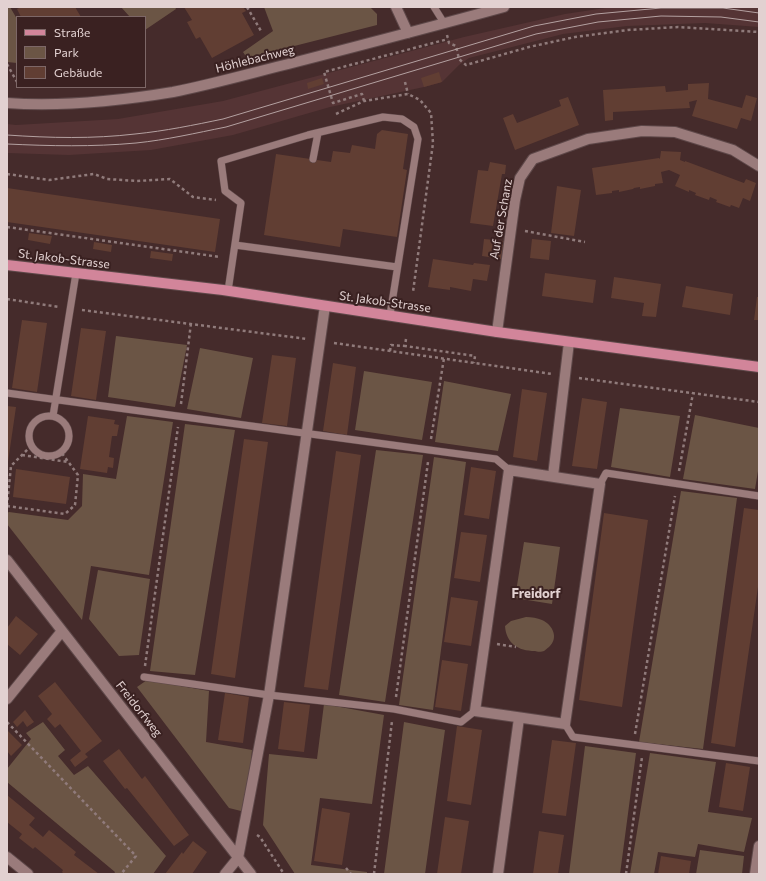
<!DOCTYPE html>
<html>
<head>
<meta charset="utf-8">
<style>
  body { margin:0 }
  #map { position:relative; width:766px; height:881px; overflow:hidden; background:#452b2b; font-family:Commissioner,sans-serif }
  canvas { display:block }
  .frame { position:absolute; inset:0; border:8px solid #e2d1d1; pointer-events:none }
  .legend { position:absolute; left:16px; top:16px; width:130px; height:72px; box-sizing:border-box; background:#3a2121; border:1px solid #7d6767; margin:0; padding:5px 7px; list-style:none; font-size:12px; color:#e2d1d1 }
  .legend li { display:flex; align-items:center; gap:8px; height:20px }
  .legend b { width:20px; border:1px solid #7d6767 }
</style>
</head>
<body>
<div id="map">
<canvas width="766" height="881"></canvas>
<div class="frame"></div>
<ul class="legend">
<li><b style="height:5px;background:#d2859a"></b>Straße</li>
<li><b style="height:11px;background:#6b5545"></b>Park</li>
<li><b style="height:11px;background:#613e33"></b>Gebäude</li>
</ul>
</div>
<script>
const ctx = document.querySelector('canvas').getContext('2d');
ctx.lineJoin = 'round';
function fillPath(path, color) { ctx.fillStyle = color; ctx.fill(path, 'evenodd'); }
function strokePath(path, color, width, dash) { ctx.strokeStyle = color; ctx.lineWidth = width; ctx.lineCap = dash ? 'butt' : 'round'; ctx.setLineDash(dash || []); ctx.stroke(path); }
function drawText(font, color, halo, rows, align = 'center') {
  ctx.font = font + ' Commissioner,sans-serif'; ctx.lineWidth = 4; ctx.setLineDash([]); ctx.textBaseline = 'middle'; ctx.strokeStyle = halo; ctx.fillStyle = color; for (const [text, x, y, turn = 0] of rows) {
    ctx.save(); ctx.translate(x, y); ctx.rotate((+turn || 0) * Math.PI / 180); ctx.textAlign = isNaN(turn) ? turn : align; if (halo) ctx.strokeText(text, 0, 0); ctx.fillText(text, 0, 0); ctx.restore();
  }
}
fillPath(new Path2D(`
  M612,7H747L759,8V27L705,23L627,26L563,34L469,58L459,65L442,82L424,87L330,107L233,135L151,150L69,155L7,153V124L16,125L118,119L223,101L464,37L565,14Z`), '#553435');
fillPath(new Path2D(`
  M7,7H10L17,19V63L7,62Z
  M121,7H175L176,9L145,30V17H130Z
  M264,7H370L377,14V25L247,58L243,52L273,31Z
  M116,336L187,345L175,407L108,397Z
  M200,348L253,358L241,418L187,409Z
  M364,371L432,382L422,440L355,430Z
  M444,381L511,394L498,451L435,442Z
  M620,408L680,416L670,477L611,467Z
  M695,415L759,428V465L755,489L683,479Z
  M127,416L173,422L149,575L91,566L82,620L7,524V513L9,512L68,520L82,506L83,474L116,479Z
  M185,424L235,430L195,675L150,671Z
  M376,450L423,455L385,702L339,695Z
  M434,457L466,462L433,710L399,705Z
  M681,491L737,498L703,749L639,742Z
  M524,542L560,547L552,604L515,598Z
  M98,570L150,579L139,655L119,656L89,619Z
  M526,617C532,617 537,618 542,620C553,625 559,638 549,647C547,648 546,650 544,651C542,652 537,652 535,651C518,651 506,643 505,626L511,621Z
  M147,680L209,691L206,742L252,750L247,802L241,811L229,808L137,687Z
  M324,704L384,715L372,804L320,798L311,865L367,872V874H295L263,825L269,754L317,759Z
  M43,722L65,750L58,756L74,775L88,766L166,856L153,874H114L115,872L7,782V769L31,739L26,733Z
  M404,722L445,730L425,874H384Z
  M585,746L636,753L620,874H569Z
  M650,753L716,762L708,812L752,818L744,852L698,844L695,857L658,852L654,874H630Z
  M700,850L744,856L742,874H696Z`), '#6b5545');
fillPath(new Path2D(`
  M21,7H75L81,17H21L17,9Z
  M184,7H243L246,11L242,13L254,35L212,58L200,37L196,39L187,22L192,20Z
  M439,72L442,82L424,87L421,78Z
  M322,78L324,84L308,89L307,83Z
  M709,83L708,99L742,108L746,95L757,98L751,121L741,118L737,129L692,116L697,100L689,102L690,108L613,112V120L605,121L603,90L665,86L666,92L688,90V84Z
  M568,97L579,125L515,150L503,118L513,114L517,123L561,106L559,100Z
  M382,130L408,134L403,169L407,170L397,237L343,229L340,247L264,235L276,154L331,162L333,151L350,153L352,145L375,149L377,134Z
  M661,151L681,152L680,160L685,162V161L744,183L746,179L756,183L750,201L743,198L739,208L731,205L730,207L716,202L717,200L710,197L709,200L695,195L696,193L689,190V192L675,186L680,175L669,170L661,172L663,183L655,184V186L640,189V187L634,188L633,189L619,192V190L612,191V193L596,195L592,168L659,158V159L660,158Z
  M490,162L506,165L505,174H502L493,226L470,223L478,170L488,171Z
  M557,186L581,190L574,236L551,233Z
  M7,188L220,219L215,252L7,222Z
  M29,233L52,236L50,244L28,240Z
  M484,239L504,241L501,259L482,256Z
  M532,239L551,241L549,260L530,258Z
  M94,242L112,245L111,252L93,249Z
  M151,251L173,254L172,261L150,258Z
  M433,259L473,265L474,263L490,265L487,281L473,279L471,291L450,287V290L428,287Z
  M545,273L596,280L593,303L542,296Z
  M614,277L661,284L656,317L642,316L644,303L611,298Z
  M686,286L733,294L730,315L682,307Z
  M757,297H759V320H754Z
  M22,320L47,323L37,392L12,388Z
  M81,328L106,331L96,400L71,396Z
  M272,355L296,358L287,426L262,423Z
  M333,363L356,367L347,435L323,431Z
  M522,389L547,393L537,461L513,457Z
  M582,398L607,402L597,469L572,466Z
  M7,406L16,407L8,462H7Z
  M88,416L115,420L114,424L119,425L117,436H112L109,457L114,458L113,468L108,467L107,473L80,469Z
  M244,439L268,442L235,678L211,674Z
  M336,451L361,455L328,690L304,687Z
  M471,467L496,471L489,519L464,515Z
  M16,469L70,477L66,504L13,497Z
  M744,508L759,510V580L735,747L711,743Z
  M604,513L648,520L622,707L579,700Z
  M461,532L487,535L480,582L454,578Z
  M451,597L478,601L471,646L444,642Z
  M16,616L38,634L20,655L7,644V628Z
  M442,660L468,664L461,711L435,707Z
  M55,682L102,741L85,754L88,757L75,767L70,760L81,751L60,724L55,728L47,719L52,714L38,696Z
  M225,693L249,697L243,743L218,740Z
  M284,702L310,705L304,752L278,749Z
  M25,710L34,722L27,727L23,721L17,727L13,722Z
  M457,726L482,730L471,805L447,801Z
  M7,730L22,745L11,756L7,751Z
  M552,740L576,743L566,816L542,813Z
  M119,749L142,779L145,776L189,835L174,846L127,788L125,789L103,761Z
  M726,763L750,767L743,811L719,807Z
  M7,795L35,818L29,825L43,837L49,830L76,852L74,855L99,874H64L62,872L63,870L35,847L33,849L19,838L22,834L7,822Z
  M322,808L350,813L342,865L314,861Z
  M445,817L469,821L461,874H437Z
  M539,831L564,835L558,874H533Z
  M193,841L207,852L192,874H165L182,852L183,854Z
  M661,856L691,861L689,874H658Z`), '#613e33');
const lane = new Path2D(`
  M434,7L444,23
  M313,159L318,133
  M235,245L397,267
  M228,291L241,203L225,191L221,161L308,135L383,117L402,119L414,127L418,139L390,315
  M7,393L496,459L509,470
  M29 436a20 20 0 1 1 40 0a20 20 0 1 1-40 0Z
  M53,416L76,273
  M600,484L606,473L759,496
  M144,677L269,695L394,709L461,722L475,711
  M565,724L573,737L759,761`);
const street = new Path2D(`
  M396,7L408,33
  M7,103C62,107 119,101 173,92C214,84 255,72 296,62C366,44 435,26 504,7
  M497,332L515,200L520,178L533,159L588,139L642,131L675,132L733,150L759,166
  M509,470L600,484L565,724L475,711Z
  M553,476L569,342
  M7,560L251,874
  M7,699L62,631
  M7,857L28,874
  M225,874L238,858L269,695L325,306
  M498,874L519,718
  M755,874L759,846`);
const primary = new Path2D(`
  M7,265L223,290L497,332L759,367`);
strokePath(lane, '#5e4849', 8);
strokePath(street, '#5e4849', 12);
strokePath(primary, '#5e4849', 12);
strokePath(new Path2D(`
  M247,7L261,31
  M447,35L449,43L456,46L459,59L466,65L529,47L575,37L628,30L678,27L759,32
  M7,64L17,82
  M405,82L408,94
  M364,101L362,94L333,103L324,72L448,39
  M336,114L364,101L408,94L420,100L431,113L433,143L413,292
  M7,174L49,180L94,174L107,179L137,181L170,179L193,197L216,200
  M7,227L220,257
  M525,231L585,242
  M7,299L59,307
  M82,310L307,339
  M406,339L405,346L475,356L474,363
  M334,343L552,374
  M390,351L391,345L405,346
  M579,378L759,402
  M181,404L191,323
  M431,439L444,358
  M22,455L68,462
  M679,471L693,393
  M7,506L65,514L75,505L78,475L61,452
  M7,506L11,466L31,446
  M497,644L516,647
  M145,666L178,427
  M396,697L428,462
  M7,722L136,856L121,874
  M635,734L675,496
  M257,835L260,837L284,874
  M346,868L351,874
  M374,874L392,721
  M626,874L642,757`), '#907b7b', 2.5, [3, 3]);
strokePath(lane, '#9a7b7b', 7);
strokePath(street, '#9a7b7b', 10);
strokePath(primary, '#d2859a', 10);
strokePath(new Path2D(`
  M7,135C50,138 93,139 135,134C165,131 194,125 223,119L534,26L596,14L661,8H723L759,13
  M7,144C50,146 93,147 136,143C166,140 196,133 226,127L536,34L598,22L661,16L721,17L759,22`), '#b4a1a1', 1);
drawText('12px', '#e2d1d1', '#3a2121', [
  ["Höhlebachweg",255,59,-14],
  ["Auf der Schanz",501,219,-80],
  ["St. Jakob-Strasse",64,259,7],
  ["St. Jakob-Strasse",385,302,8],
  ["Freidorfweg",139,709,52]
]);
drawText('bold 13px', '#e2d1d1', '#3a2121', [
  ["Freidorf",536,594]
]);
</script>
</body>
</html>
